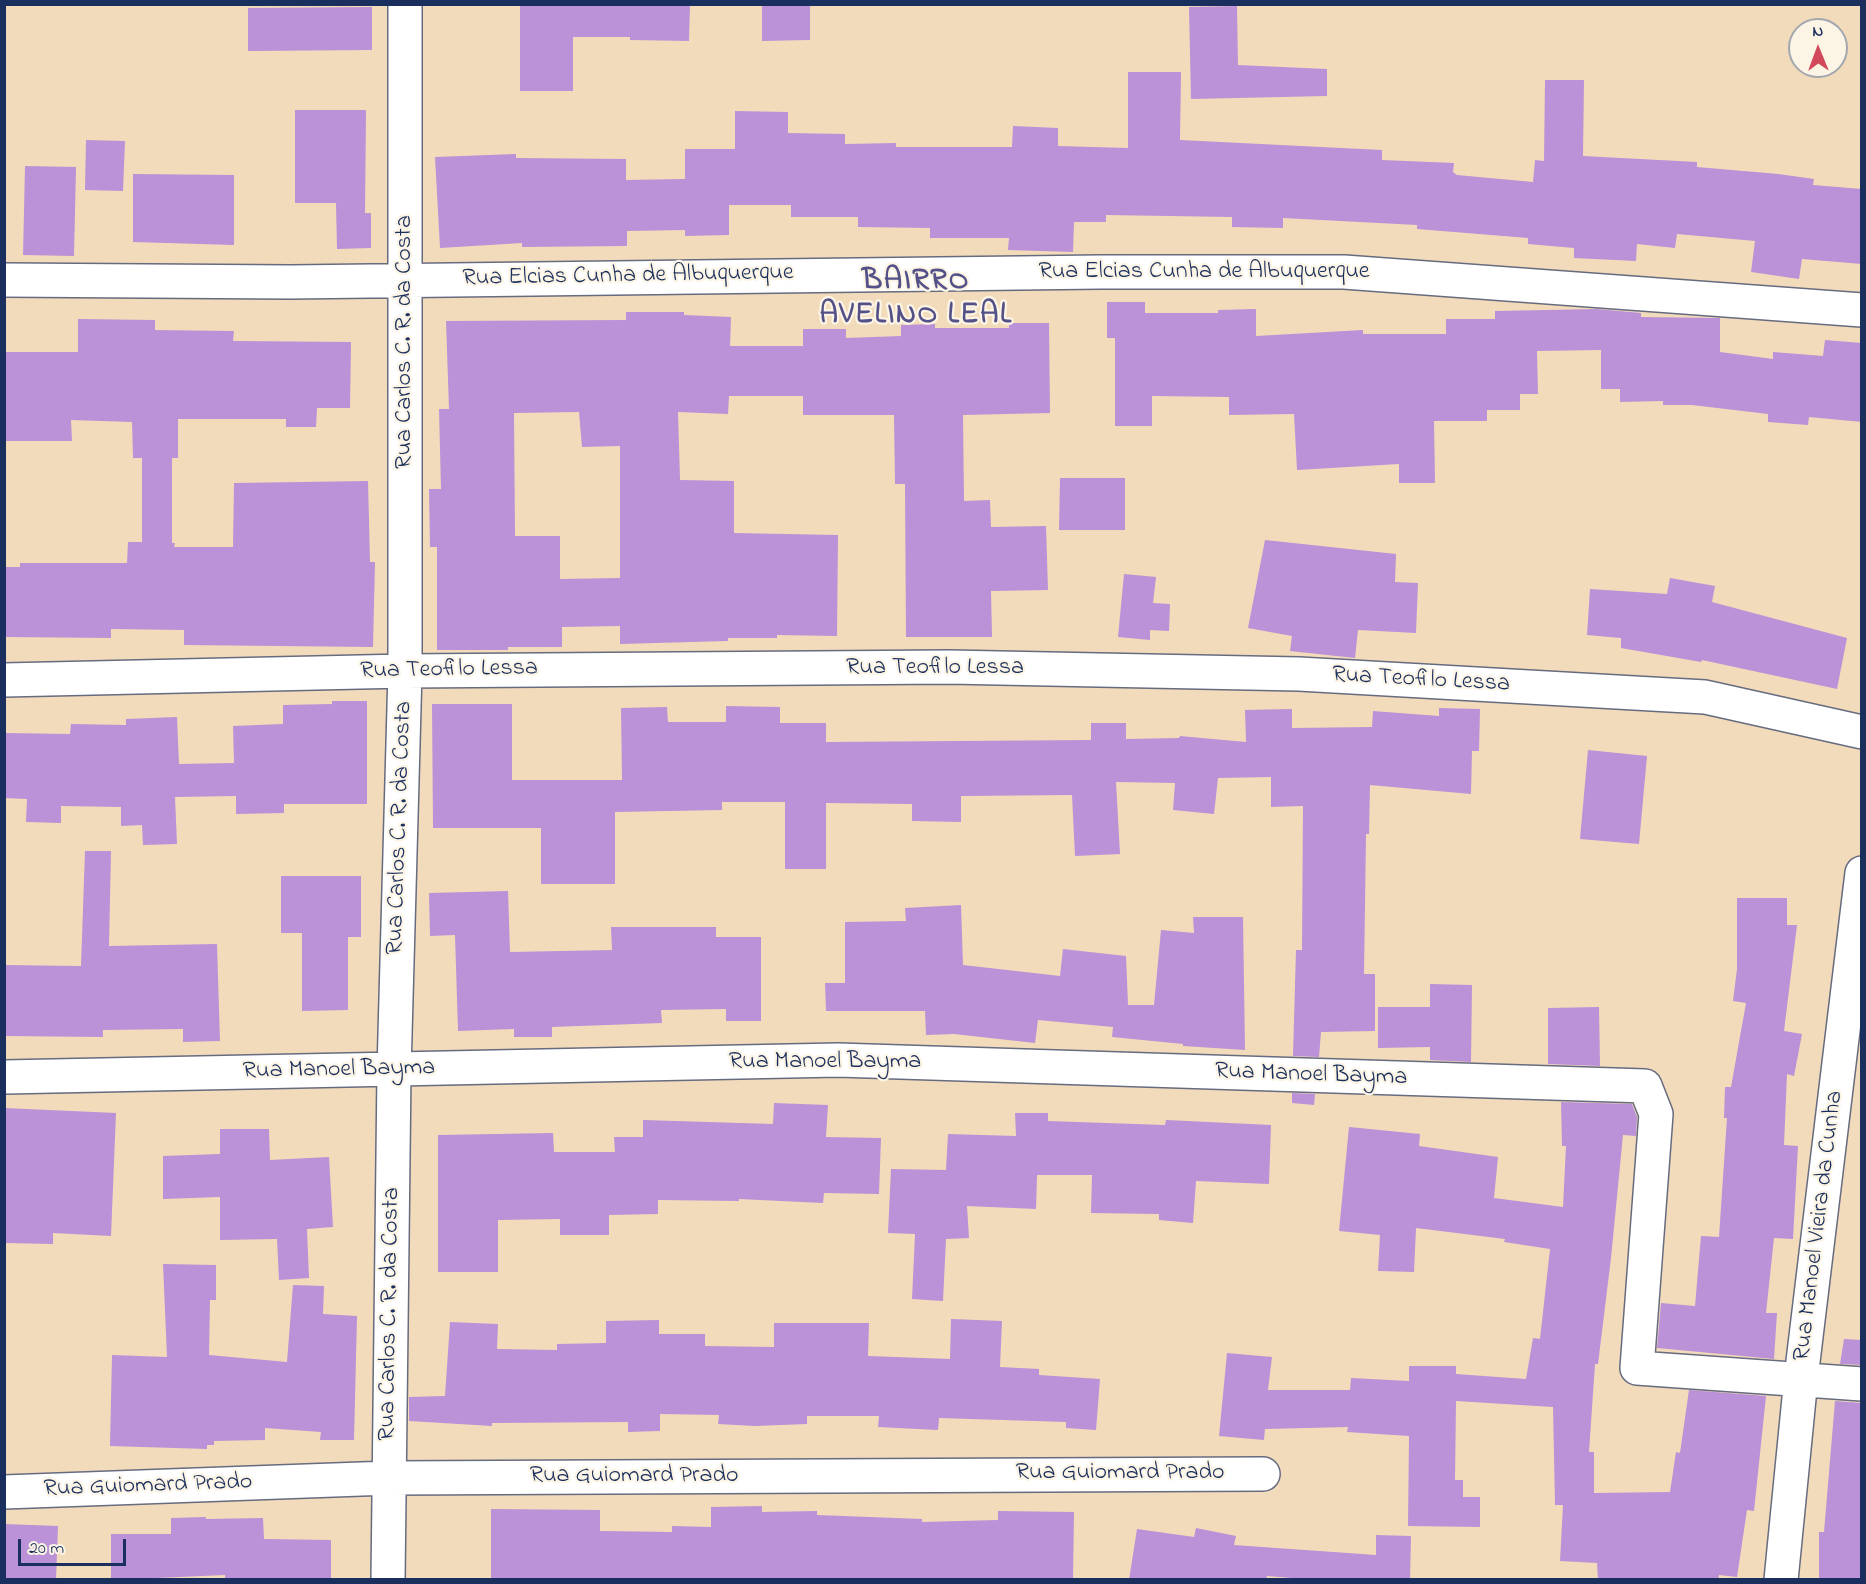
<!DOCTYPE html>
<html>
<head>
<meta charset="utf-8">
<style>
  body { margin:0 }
  #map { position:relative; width:1866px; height:1584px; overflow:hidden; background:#f2dbbb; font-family:"Indie Flower",sans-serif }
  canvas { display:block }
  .frame { position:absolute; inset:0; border:6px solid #1b2f5e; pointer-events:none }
  .north { position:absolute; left:1788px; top:18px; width:60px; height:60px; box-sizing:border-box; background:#fcf5e5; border:2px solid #a2a6af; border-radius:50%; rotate:359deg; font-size:16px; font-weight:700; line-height:24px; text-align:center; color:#1b2f5e }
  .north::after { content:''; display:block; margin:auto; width:21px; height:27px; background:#d1495b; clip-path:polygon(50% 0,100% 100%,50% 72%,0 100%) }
  .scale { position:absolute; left:18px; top:1539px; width:108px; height:27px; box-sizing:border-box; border:3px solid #1b2f5e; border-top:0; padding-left:8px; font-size:18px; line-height:21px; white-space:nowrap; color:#1b2f5e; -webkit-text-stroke:4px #fcf5e5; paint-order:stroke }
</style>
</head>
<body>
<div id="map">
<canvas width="1866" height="1584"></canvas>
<div class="frame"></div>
<div class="north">N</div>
<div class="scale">20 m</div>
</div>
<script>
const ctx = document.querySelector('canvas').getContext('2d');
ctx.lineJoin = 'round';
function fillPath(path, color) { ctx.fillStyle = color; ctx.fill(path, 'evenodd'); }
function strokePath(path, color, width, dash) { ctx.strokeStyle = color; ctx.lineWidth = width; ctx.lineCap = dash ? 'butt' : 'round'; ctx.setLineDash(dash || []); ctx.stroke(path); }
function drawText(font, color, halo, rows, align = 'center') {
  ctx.font = font + ' "Indie Flower",sans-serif'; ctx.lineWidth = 4.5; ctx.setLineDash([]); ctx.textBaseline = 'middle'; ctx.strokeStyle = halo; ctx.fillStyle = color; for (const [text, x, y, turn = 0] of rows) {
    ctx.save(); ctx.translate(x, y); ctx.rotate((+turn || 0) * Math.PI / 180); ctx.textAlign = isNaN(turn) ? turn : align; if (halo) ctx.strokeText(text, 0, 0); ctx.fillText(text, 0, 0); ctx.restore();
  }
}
fillPath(new Path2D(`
  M520,4H690L689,41L630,40V37H573V91H520Z
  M762,4H810V40L762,41Z
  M1237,6L1238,65L1327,69V96L1191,99L1189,7Z
  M372,7V50L248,51V8Z
  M1128,72H1181L1180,140L1382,150V160L1454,163L1453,172L1457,175L1533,182L1535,160L1544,161L1545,80H1584L1583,156L1697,162V167L1778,174L1814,179L1813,185L1862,189V264L1802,259L1799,279L1751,272L1755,241L1677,234L1675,248L1637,244L1636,261L1574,258V248L1528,244V238L1417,229V225L1283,218V228L1232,227V217L1106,215V222H1074L1073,252L1008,250L1009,238H930V228L858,227V217H791V205H729V235L685,236V230L627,231V246L522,247V243L440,248L435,157L516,154V158L626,159V180L685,179V149H735V111L788,112V133L845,134V144L896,143V147H1012L1013,126L1058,128V146L1128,148Z
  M295,110H366L365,213H371V248L337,249L336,203H295Z
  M86,140L125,141L123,191L85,190Z
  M25,166L76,167L74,256L23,255Z
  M133,174L234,175V245L133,242Z
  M1107,302H1145V313H1218V310L1256,309V336L1363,330V334H1446V319H1495V311L1597,309L1641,313V317L1720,318V352L1773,359V352L1823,356L1825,340L1862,343V422L1809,417L1808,425L1768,422V414L1692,405H1663V401L1620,402V389H1601V350L1537,351L1538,394H1520V410H1487V421H1434L1435,483H1399V464L1297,470L1294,414L1229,415V397L1152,396V426H1115V338H1107Z
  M626,312H684V315L731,317L730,346H803V329H846V338L901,336V325L935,324V328H1009V323H1049L1050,413L963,415L964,501L990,500L991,527L1046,526L1048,590L991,591L992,637H906L905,484H895L894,415H803V396H729L728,414L678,412L680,480L734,481V533L838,535L837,636L777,635V638H728V641L620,644V626L562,627V647H508V650H437V547H430L429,489H441L439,409H449L446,321L626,320ZM579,412L582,447L620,446V578L560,579V536H515L514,413Z
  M78,319L155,320V330L234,331L233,341L351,342L350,408H317L316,427H286V419H178V458H172V543H175L174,547H233L234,483L368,481L370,562H375L373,647L184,645V630L111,629V638L4,637V567H20V563H127L128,542H142V458H133L132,422L71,420L72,441H4V352H78Z
  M1060,478H1125V530H1059Z
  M1265,540L1396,554L1395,582L1418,583L1416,633L1358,630L1355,658L1290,651L1292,636L1248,628Z
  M1124,574L1156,577L1153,603L1170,604L1169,631L1150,630V640L1118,637Z
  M1670,578L1715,586L1712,602L1847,638L1837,689L1702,660L1701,662L1621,648V638L1587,635L1590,589L1667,594Z
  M332,701H367V804H284V813L236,814V796L175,797L177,844L143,845L142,825L121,826V807L61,806V823L26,822L27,799L4,798V733L70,734L71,724L126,725V719L177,717L179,764L234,763L233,726L283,724V705L332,704Z
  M432,704H512V780H622L621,708L667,707L668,722H726V706L780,707V723H826V742L1091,740V723H1126V739L1179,738L1180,736L1246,742L1245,710L1292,709V728L1372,727L1373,711L1439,716V708L1480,709L1479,751H1472L1471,794L1370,785L1369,834H1366L1364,974H1375V1031L1321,1032L1319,1057L1293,1056L1296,950H1302L1303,806L1271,807V777L1218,778L1214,814L1173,810L1175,783L1116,782L1120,854L1075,856L1072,795L961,796V822L912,821V804L826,803V869H785V802H722V810L615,812V884H541V828H433Z
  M1588,750L1647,756L1639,844L1580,839Z
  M85,851H111L109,946L217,944L220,1041L183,1042V1029L103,1030V1037L4,1036V965L81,966Z
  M281,876H361V937H348V1010L302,1011V933H281Z
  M508,891L510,952L612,950L611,927H716V937H761V1021H726V1009L661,1010L662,1023L552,1027V1037H514V1029L458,1031L455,935L430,936L429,893Z
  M1737,898H1787V925H1797L1784,1031L1802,1034L1794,1076L1787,1074L1784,1145L1798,1146L1793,1239L1774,1238L1766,1313H1777L1774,1359L1657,1348L1661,1303L1695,1306L1701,1236L1719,1237L1727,1118H1724L1725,1087H1731L1746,1003L1733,1001L1737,969Z
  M961,905L963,965L1060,976L1063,949L1126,956L1128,1005H1154L1161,930L1194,933L1193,917H1243L1245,1050L1183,1046V1044L1112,1037L1113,1027L1038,1020L1035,1043L954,1034L926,1035L925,1011H826L825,983H845V922L906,921L905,908Z
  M1430,984L1472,985L1471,1062L1430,1060V1047L1378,1048V1007H1430Z
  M1599,1007L1600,1066L1548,1064V1008Z
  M1292,1093L1315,1094L1314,1105L1292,1103Z
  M1561,1102L1632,1104L1637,1117L1636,1136L1623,1135L1611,1258L1598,1364H1595L1589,1452H1594V1493L1670,1492L1676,1452L1680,1453L1689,1390L1766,1396L1754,1511L1747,1510L1737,1577L1719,1575L1718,1580H1598L1597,1563L1560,1561L1563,1505H1555L1553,1407L1456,1401L1455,1480H1463V1497H1480V1527L1408,1526L1409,1436L1347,1432L1348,1427L1265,1429L1264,1440L1219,1436L1227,1353L1272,1357L1268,1390H1350L1351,1378L1409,1381V1366H1456V1374L1526,1379L1533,1338L1540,1339L1550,1249L1504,1242L1505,1239L1416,1228L1414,1272L1378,1271L1380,1235L1339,1231L1349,1127L1420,1134L1419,1146L1498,1157L1494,1198L1563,1207L1566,1146H1562Z
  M774,1103L828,1105L826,1137L881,1138L879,1194L824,1193L823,1203L739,1199V1201L658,1200V1214L609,1215V1235H560V1219L498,1220V1272H438V1135L553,1133L554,1152H615L614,1137H643V1120L773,1124Z
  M4,1108L116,1113L111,1236L53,1233V1244L4,1243Z
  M1015,1113H1048V1121L1165,1125L1166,1120L1271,1125L1269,1184L1196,1181L1193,1223L1159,1220V1214L1091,1213L1092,1175H1037L1036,1209L967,1206L969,1238L946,1239L943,1301L912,1299L915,1234L888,1233L891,1169L946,1170L948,1134L1016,1136Z
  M220,1129H269L270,1160L329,1157L333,1227L307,1229L309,1278L279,1280L277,1239L220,1240V1197L163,1199V1156L220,1154Z
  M163,1264L216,1265V1300H210L209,1355L287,1362L293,1285L324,1286L323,1314L357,1316L354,1440H320L321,1432L265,1428V1440L214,1441V1445H207V1449L110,1446L112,1355L167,1357Z
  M951,1319L1002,1321L1000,1367L1039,1369V1375L1100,1379L1096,1430L1066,1428V1422L939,1418L938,1430L878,1427L879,1416H807V1424L755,1426L718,1424L719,1415L660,1414V1431L628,1432V1422L492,1423V1426L409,1421V1397L445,1396L450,1322L498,1324L497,1349L557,1350V1344L606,1343V1321L659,1320V1334H705V1346L774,1347V1323H869L868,1356L950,1359Z
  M1844,1339L1862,1340V1365L1840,1364Z
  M1835,1401L1862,1403V1580H1819V1532H1824Z
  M762,1506V1512L817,1511V1515L922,1519V1522L998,1520V1511L1074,1512L1073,1580H491V1509L600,1510V1531L672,1532V1526L711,1527V1507Z
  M206,1517V1519L263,1518L264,1539L331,1540V1580H225V1575L111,1580V1534H171V1518Z
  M4,1524L58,1526L56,1580H4Z
  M1196,1528L1236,1536L1234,1545L1376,1555V1535L1411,1536L1410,1580H1316L1267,1576L1266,1580H1129L1137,1529L1194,1537Z`), '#bb91d7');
const street = new Path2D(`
  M4,280L290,282L1101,272H1344L1862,310
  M4,680L405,671L949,667L1299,674L1705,697L1862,732
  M4,1077L838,1060L1645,1086L1656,1114L1637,1368L1862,1384
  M4,1492L389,1478L1263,1474
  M388,1580L394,1071L405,671V4
  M1781,1580L1801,1378L1862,873`);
strokePath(street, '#666b7f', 36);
strokePath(street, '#fff', 33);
drawText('24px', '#1b2f5e', '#fcf5e5', [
  ["Rua Elcias Cunha de Albuquerque",1204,273],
  ["Rua Elcias Cunha de Albuquerque",628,277,-1],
  ["Rua Carlos C. R. da Costa",406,342,-90],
  ["Rua Teofilo Lessa",935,669],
  ["Rua Teofilo Lessa",449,671,-1],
  ["Rua Teofilo Lessa",1421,681,3],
  ["Rua Carlos C. R. da Costa",401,828,-88],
  ["Rua Manoel Bayma",825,1063],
  ["Rua Manoel Bayma",339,1071,-1],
  ["Rua Manoel Bayma",1311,1076,2],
  ["Rua Manoel Vieira da Cunha",1820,1226,-83],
  ["Rua Carlos C. R. da Costa",391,1314,-89],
  ["Rua Guiomard Prado",1120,1474],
  ["Rua Guiomard Prado",634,1477],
  ["Rua Guiomard Prado",148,1487,-2]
]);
ctx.letterSpacing = '1.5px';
drawText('bold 30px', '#535188', '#fcf5e5', [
  ["BAIRRO",916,283],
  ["AVELINO LEAL",916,317]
]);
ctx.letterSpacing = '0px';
</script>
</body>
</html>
